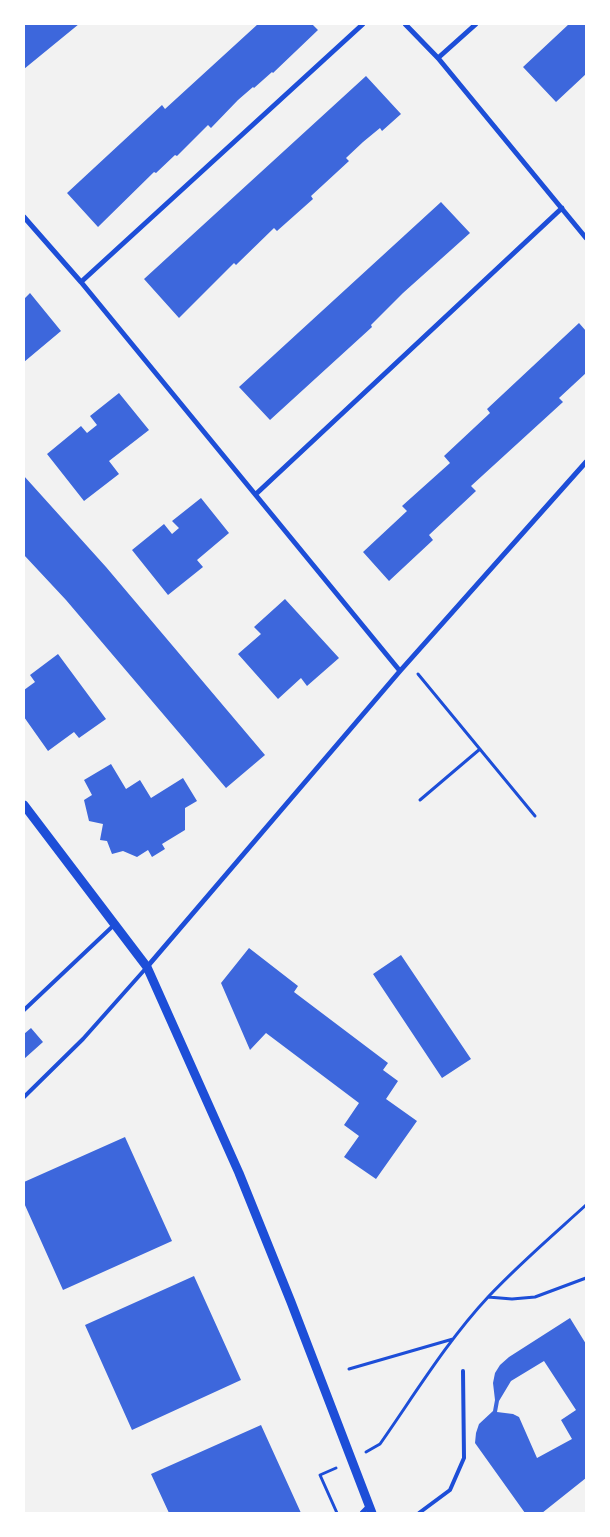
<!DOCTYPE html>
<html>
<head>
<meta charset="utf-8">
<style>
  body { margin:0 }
  #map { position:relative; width:610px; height:1537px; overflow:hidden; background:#f2f2f2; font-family:"Exo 2",sans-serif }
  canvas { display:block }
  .frame { position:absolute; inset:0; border:25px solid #fff; pointer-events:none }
</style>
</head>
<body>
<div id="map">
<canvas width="610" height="1537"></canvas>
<div class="frame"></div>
</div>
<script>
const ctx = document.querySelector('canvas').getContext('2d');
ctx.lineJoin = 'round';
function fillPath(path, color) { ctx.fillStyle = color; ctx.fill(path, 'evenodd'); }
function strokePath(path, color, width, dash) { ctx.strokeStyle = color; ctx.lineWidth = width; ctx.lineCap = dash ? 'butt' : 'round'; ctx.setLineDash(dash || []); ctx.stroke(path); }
fillPath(new Path2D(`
  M24,24H79L24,69Z
  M258,24H312L318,30L273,73L272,72L254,88L253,87L238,100L211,128L208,125L177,156L175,155L156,173L154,172L98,227L67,193L162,105L165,109Z
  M569,24H586V74L556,102L523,67Z
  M366,76L401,114L382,131L380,128L363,142L346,158L349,161L311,196L313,199L277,231L274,228L236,265L234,263L179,318L144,279Z
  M441,202L470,233L403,293L371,325L372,327L270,420L239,387Z
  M30,293L61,331L24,362V299Z
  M579,323L586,331V373L559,398L563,402L471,486L476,491L429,535L433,540L389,581L363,552L407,511L402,506L450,463L444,456L490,413L487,409Z
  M119,393L149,430L109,461L119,474L84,501L47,454L81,426L87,433L97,425L90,416Z
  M24,476L106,567L265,755L226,788L66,600L24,555Z
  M201,498L229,533L197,560L203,567L168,595L132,550L164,524L172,534L179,528L172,521Z
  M285,599L339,658L307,686L301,678L278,699L238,654L261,634L254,627Z
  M58,654L106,719L79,738L74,732L48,751L24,717V690L35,682L30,675Z
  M111,764L126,789L140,780L151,798L183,778L197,801L185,808V830L162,844L165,849L152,857L148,850L137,857L123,851L112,854L107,841L100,840L103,824L89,821L84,800L92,795L84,780Z
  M249,948L298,986L294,992L388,1063L383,1070L398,1081L386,1099L417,1121L376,1179L344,1157L359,1136L344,1125L359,1103L266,1033L250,1050L221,983Z
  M401,955L471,1059L442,1078L373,974Z
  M31,1028L43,1042L24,1059V1034Z
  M125,1137L172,1241L63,1290L24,1203V1182Z
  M194,1276L241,1380L132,1430L85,1325Z
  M570,1318L586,1344V1478L542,1513H525L475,1443L476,1433L479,1424L493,1411L495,1400L493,1383L495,1373L500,1365L509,1357ZM544,1361L576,1410L561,1420L572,1439L537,1458L519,1417L513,1414L497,1412L499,1401L511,1381Z
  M261,1425L301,1513H169L151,1474Z`), '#3d67dc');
strokePath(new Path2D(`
  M418,674L535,816
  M420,800L480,749
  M488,1297L512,1299L535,1297L586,1278
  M349,1369L453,1339
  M366,1452L380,1444C415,1394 447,1341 489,1296C519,1264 553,1235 586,1205
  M336,1468L320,1475L337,1513`), '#1d4ed8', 3);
strokePath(new Path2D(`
  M24,1010L114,925
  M24,1097L83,1039L147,967
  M419,1513L450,1490L464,1458L463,1371`), '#1d4ed8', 4);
strokePath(new Path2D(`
  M405,24L438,58L586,238
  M438,58L476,24
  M24,217L81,282L400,671
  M81,282L363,24
  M256,494L562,208
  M147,967L400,671L586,462
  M362,1513L369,1506`), '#1d4ed8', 5);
strokePath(new Path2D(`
  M24,805L147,967L239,1173L291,1302L372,1513`), '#1d4ed8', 9);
</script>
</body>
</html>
